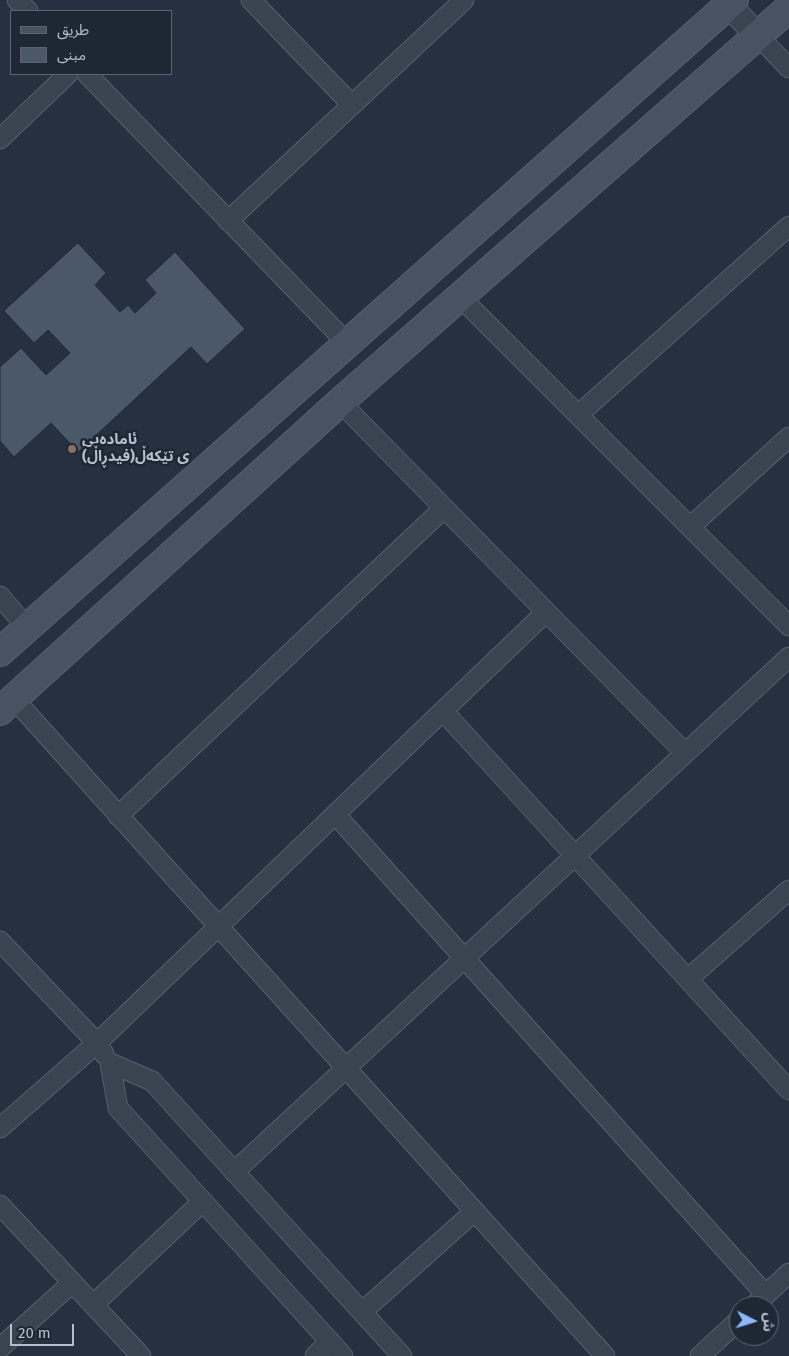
<!DOCTYPE html>
<html>
<head>
<meta charset="utf-8">
<style>
  body { margin:0 }
  #map { position:relative; width:789px; height:1356px; overflow:hidden; background:#253140; font-family:"Fira Sans","Noto Sans Arabic",sans-serif }
  canvas { display:block }
  .legend { position:absolute; left:10px; top:10px; width:162px; height:65px; box-sizing:border-box; background:#1e2835; border:1px solid #5b6471; margin:0; padding:6px 9px; list-style:none; font-size:15px; color:#b6becb }
  .legend li { display:flex; align-items:center; gap:10px; height:25px }
  .legend b { width:25px; border:1px solid #5b6471 }
  .north { position:absolute; left:729px; top:1296px; width:50px; height:50px; box-sizing:border-box; background:#1e2835; border:1px solid #5b6471; border-radius:50%; rotate:95deg; font-size:14px; font-weight:700; line-height:20px; text-align:center; color:#b6becb }
  .north::after { content:''; display:block; margin:auto; width:18px; height:22px; background:#8eb7f8; clip-path:polygon(50% 0,100% 100%,50% 72%,0 100%) }
  .scale { position:absolute; left:10px; top:1324px; width:64px; height:22px; box-sizing:border-box; border:2px solid #b6becb; border-top:0; padding-left:6px; font-size:15px; line-height:18px; white-space:nowrap; color:#b6becb; -webkit-text-stroke:4px #1e2835; paint-order:stroke }
</style>
</head>
<body>
<div id="map">
<canvas width="789" height="1356"></canvas>
<ul class="legend">
<li><b style="height:6px;background:#485263"></b>طريق</li>
<li><b style="height:14px;background:#4b5869"></b>مبنى</li>
</ul>
<div class="north">ش</div>
<div class="scale">20 m</div>
</div>
<script>
const ctx = document.querySelector('canvas').getContext('2d');
ctx.lineJoin = 'round';
function fillPath(path, color) { ctx.fillStyle = color; ctx.fill(path, 'evenodd'); }
function strokePath(path, color, width, dash) { ctx.strokeStyle = color; ctx.lineWidth = width; ctx.lineCap = dash ? 'butt' : 'round'; ctx.setLineDash(dash || []); ctx.stroke(path); }
function drawText(font, color, halo, rows, align = 'center') {
  ctx.font = font + ' "Fira Sans","Noto Sans Arabic",sans-serif'; ctx.lineWidth = 5; ctx.setLineDash([]); ctx.textBaseline = 'middle'; ctx.strokeStyle = halo; ctx.fillStyle = color; for (const [text, x, y, turn = 0] of rows) {
    ctx.save(); ctx.translate(x, y); ctx.rotate((+turn || 0) * Math.PI / 180); ctx.textAlign = isNaN(turn) ? turn : align; if (halo) ctx.strokeText(text, 0, 0); ctx.fillText(text, 0, 0); ctx.restore();
  }
}
const building = new Path2D(`
  M78,243L106,273L95,285L120,312L128,305L135,313L156,293L145,280L175,252L245,329L207,364L191,347L78,452L51,423L14,457L0,441V367L21,348L46,375L70,353L48,330L34,343L4,311Z`);
fillPath(building, '#4b5869');
strokePath(building, '#202a37', 1);
const minor = new Path2D(`
  M17,0L28,11
  M251,0L352,105
  M758,36L789,68
  M87,74L347,343
  M0,139L68,74
  M228,221L464,0
  M460,297L789,626
  M340,402L685,753
  M578,415L789,226
  M690,527L789,437
  M0,596L27,628
  M14,699L605,1356
  M443,711L789,1090
  M335,814L766,1295
  M118,816L444,508
  M0,941L97,1043L104,1054
  M688,979L789,890
  M0,1128L97,1043L546,612
  M234,1172L789,657
  M0,1205L141,1356
  M94,1304L202,1202
  M754,1306L789,1273
  M362,1312L475,1211
  M0,1348L72,1283
  M315,1356L330,1341
  M343,1356L118,1108L110,1063L152,1081L402,1356
  M700,1356L739,1320`);
const tertiary = new Path2D(`
  M724,0L758,36`);
const secondary = new Path2D(`
  M0,652L734,0
  M0,711L340,402L789,8`);
strokePath(minor, '#57616e', 21);
strokePath(tertiary, '#57616e', 26);
strokePath(secondary, '#57616e', 30);
strokePath(minor, '#3a4350', 19);
strokePath(tertiary, '#3a4350', 24);
strokePath(secondary, '#485263', 28);
for (const [x, y, r, color] of [
  [72,449,5,"#8d6e63"]
]) { const dot = new Path2D(); dot.arc(x, y, r, 0, 2 * Math.PI); ctx.fillStyle = color; ctx.fill(dot); strokePath(dot, '#1e2835', 2); }
drawText('bold 15px', '#b6becb', '#1e2835', [
  ["ئامادەیی",82,440],
  ["(فیدڕاڵ)ی تێکەڵ",82,457]
], 'left');
</script>
</body>
</html>
